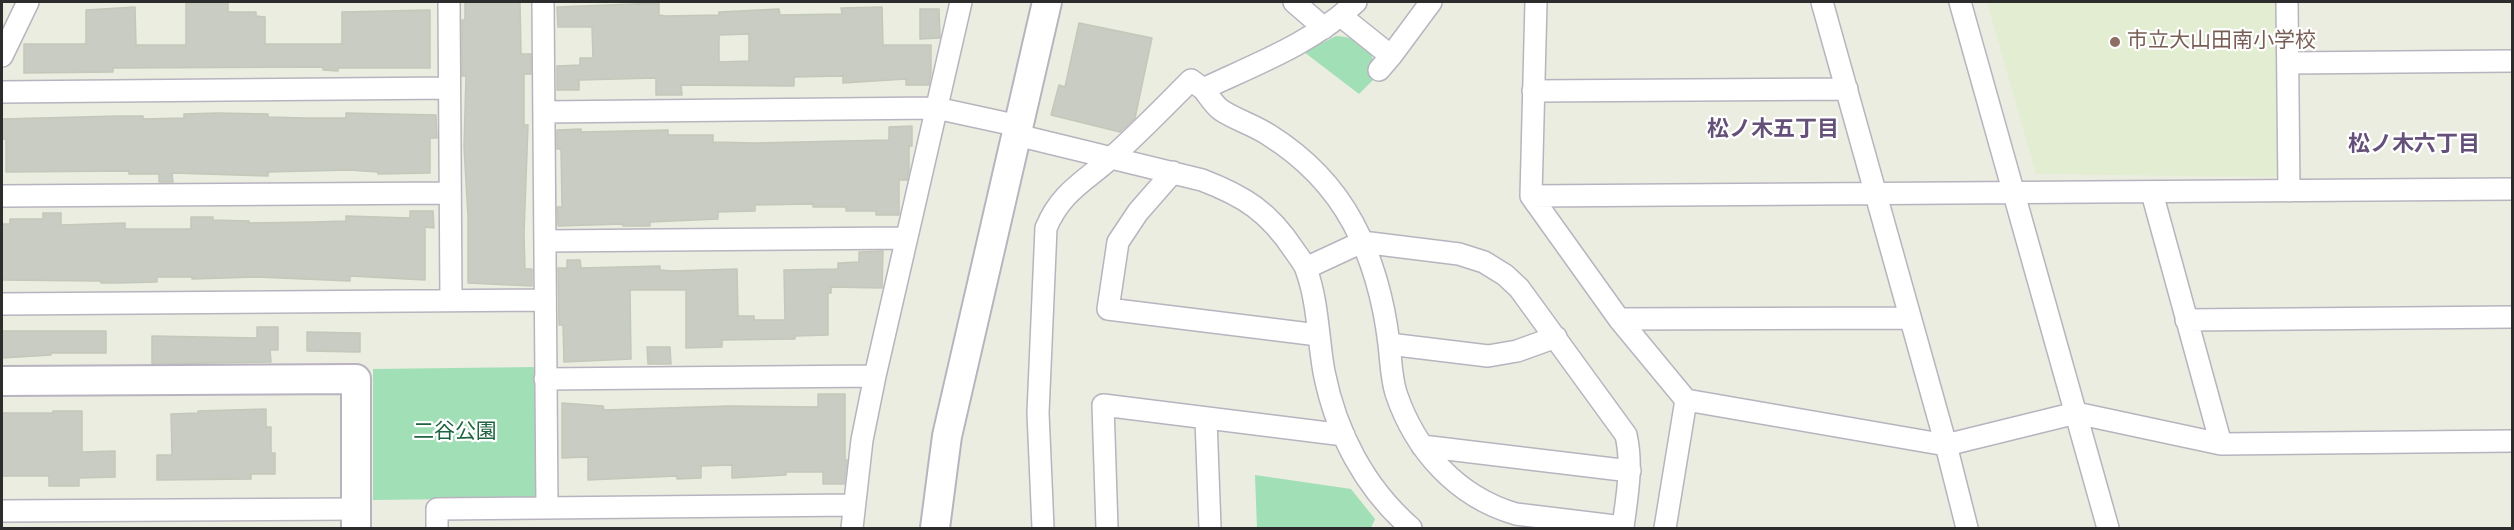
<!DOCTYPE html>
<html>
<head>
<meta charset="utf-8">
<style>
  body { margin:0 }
  #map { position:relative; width:2514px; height:530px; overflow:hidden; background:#eaede0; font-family:"Sofia Sans Condensed",sans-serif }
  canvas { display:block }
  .frame { position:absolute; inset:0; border:3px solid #2c2c2c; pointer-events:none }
</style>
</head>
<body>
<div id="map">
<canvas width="2514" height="530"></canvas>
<div class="frame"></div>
</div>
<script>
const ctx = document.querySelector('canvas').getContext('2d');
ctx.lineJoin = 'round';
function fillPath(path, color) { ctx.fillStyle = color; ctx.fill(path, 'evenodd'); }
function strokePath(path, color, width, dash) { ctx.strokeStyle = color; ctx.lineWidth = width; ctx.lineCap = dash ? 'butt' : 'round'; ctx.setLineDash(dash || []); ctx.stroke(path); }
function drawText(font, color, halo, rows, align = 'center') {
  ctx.font = font + ' "Sofia Sans Condensed","Noto Sans JP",sans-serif'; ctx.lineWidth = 4.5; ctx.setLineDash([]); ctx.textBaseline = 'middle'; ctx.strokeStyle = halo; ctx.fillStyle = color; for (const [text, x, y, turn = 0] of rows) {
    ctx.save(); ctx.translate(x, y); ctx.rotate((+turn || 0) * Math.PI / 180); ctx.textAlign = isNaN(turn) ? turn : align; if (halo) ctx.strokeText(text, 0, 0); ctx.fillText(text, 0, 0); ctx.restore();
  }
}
fillPath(new Path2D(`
  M1987,2H2277L2279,177L2036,174Z`), '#e3edd1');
fillPath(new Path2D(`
  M1336,36C1355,37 1370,43 1374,63L1368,72L1376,77L1359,94L1304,52Z
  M537,367L538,494L533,498L373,500V369Z
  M1255,475L1351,489L1375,519L1371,528H1257Z`), '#a1dfb6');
const building = new Path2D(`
  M186,2H228V12H256V16L265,17V44H342V12L430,10V68H338V71L323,70V67L113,68V72L24,73V44H86V10L135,7L136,45H186Z
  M465,2H520L521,54H531V74H524V125H528L524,234L525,269H532V286L468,283V217L464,147L466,76H462V20H465Z
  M659,3V15L666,16L719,15V12L779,9L780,15L842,14L841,8L882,7L883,45H931V73L929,85H906V79L843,83V76L794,77V86L681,85L682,95H656V78L579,80V90H557V66L580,65V58H593L592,27H558L557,7ZM749,34V61L719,62V35Z
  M920,9H939L940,38L920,39Z
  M1079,23L1152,38L1135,118L1120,132L1051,115L1059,85L1065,87Z
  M218,113L268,114V117L304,118H346V113L436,115L437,138H430V173L378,174V172L349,170L268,172V176L172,173L173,182H159V174H129V171L6,172V139H2V119L120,116H143V119L184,118V114Z
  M912,126V146H909V170L907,180H899V215H876V211H846V207H813V204L755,205V211L718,212V219L650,222V226H623V224L558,226L557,207H562L561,149H557V130L581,129V132L668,130V135H713V142L754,143L889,140V127Z
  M410,211H433L434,228L425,227V280L350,276V281L257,277L192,279V277H157V282L116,283H101V281L2,280V224H10V219H43V213H61V225L125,223V229H191V217H213V220L249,221V223L314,222L346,221V216L410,218Z
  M883,251L882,288L831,287V293H828V335L795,336V339L722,340V347L686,348V290H630L631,359L564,362L563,325H559L558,268H567V260H580L581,268L660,266V270L672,271L737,269L738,316H754V320H785L784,270L838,269V263L859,262V252Z
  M257,327H278V350H270L271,362L152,364V336L257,338Z
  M2,331H106V353H51V355L2,358Z
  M307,332L360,333V352L307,351Z
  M647,347H670L671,364H648Z
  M818,394H845V460H847L844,484H823V472H786V475L732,478V465L701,466V478L677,479V476L588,480V457L562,458V403L603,406L604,410L729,406L818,407Z
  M266,409V427H271V453H275V474H251V479L157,480V455H172L171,414L198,413V411Z
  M53,411H82V452L115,451V477L79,478V486H49V476H2V413H53Z`);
fillPath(building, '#c8ccc2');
strokePath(building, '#c3c8ba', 1.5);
const street = new Path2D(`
  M449,2L451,300
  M543,2L547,508
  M1294,2L1324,28
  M1536,2L1531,196L1619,319L1686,400L1665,528
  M1822,2L1946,445L1967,528
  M1960,2L2108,528
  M2287,2L2289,191
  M1341,16L1391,56L1431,2
  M2,56L28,2
  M2288,63L2512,61
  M1379,70L1391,56
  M1203,89C1209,96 1214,105 1221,110C1236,120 1254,125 1269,135C1304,157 1333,186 1353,223C1373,260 1384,302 1389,344C1391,360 1391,377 1396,393C1415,450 1457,497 1516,514L1623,527C1627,496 1633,466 1626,435L1519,288L1505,275L1484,262L1459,254L1362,242L1306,268
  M1533,91L1847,89
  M2,92L449,88
  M544,112L936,108L1019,126
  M1017,135L1202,180C1244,196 1269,212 1294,250C1298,256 1304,263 1306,269C1318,301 1318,339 1324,372C1336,433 1365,488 1411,528
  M1173,172L1138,212L1118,242L1108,309L1318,335
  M2152,193L2221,444
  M2,196L450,193
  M1531,196L2512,189
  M545,241L906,238
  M2,304L545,300
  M1619,319L1910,318
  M2186,320L2512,317
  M1389,344L1488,356L1517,351L1556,337
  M545,379L875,376
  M1686,400L1946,445L2076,413L2221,444L2512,441
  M1206,419L1210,528
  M1422,446L1630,471
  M2,511L356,509
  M437,528V509L854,505
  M852,528L862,440L875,376L961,2
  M1043,528L1038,413L1046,228C1061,192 1084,182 1111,158C1139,133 1165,106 1191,80L1203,89C1256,64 1313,43 1356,2
  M1107,528L1103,405L1344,435`);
const secondary = new Path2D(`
  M2,381L356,379V528
  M935,528L947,436L1047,2`);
strokePath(street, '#b9b3bf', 24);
strokePath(secondary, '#b9b3bf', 32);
strokePath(street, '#fff', 21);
strokePath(secondary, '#fff', 28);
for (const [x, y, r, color] of [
  [2115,42,6,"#8d6e63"]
]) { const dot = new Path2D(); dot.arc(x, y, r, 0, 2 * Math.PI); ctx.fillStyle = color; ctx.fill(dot); strokePath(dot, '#fff', 2); }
drawText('21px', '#785e54', '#fff', [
  ["市立大山田南小学校",2127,42]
], 'left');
drawText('21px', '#206542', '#fff', [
  ["二谷公園",455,433]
]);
drawText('bold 22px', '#65507a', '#fff', [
  ["松ノ木五丁目",1773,130],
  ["松ノ木六丁目",2414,145]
]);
</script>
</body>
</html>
